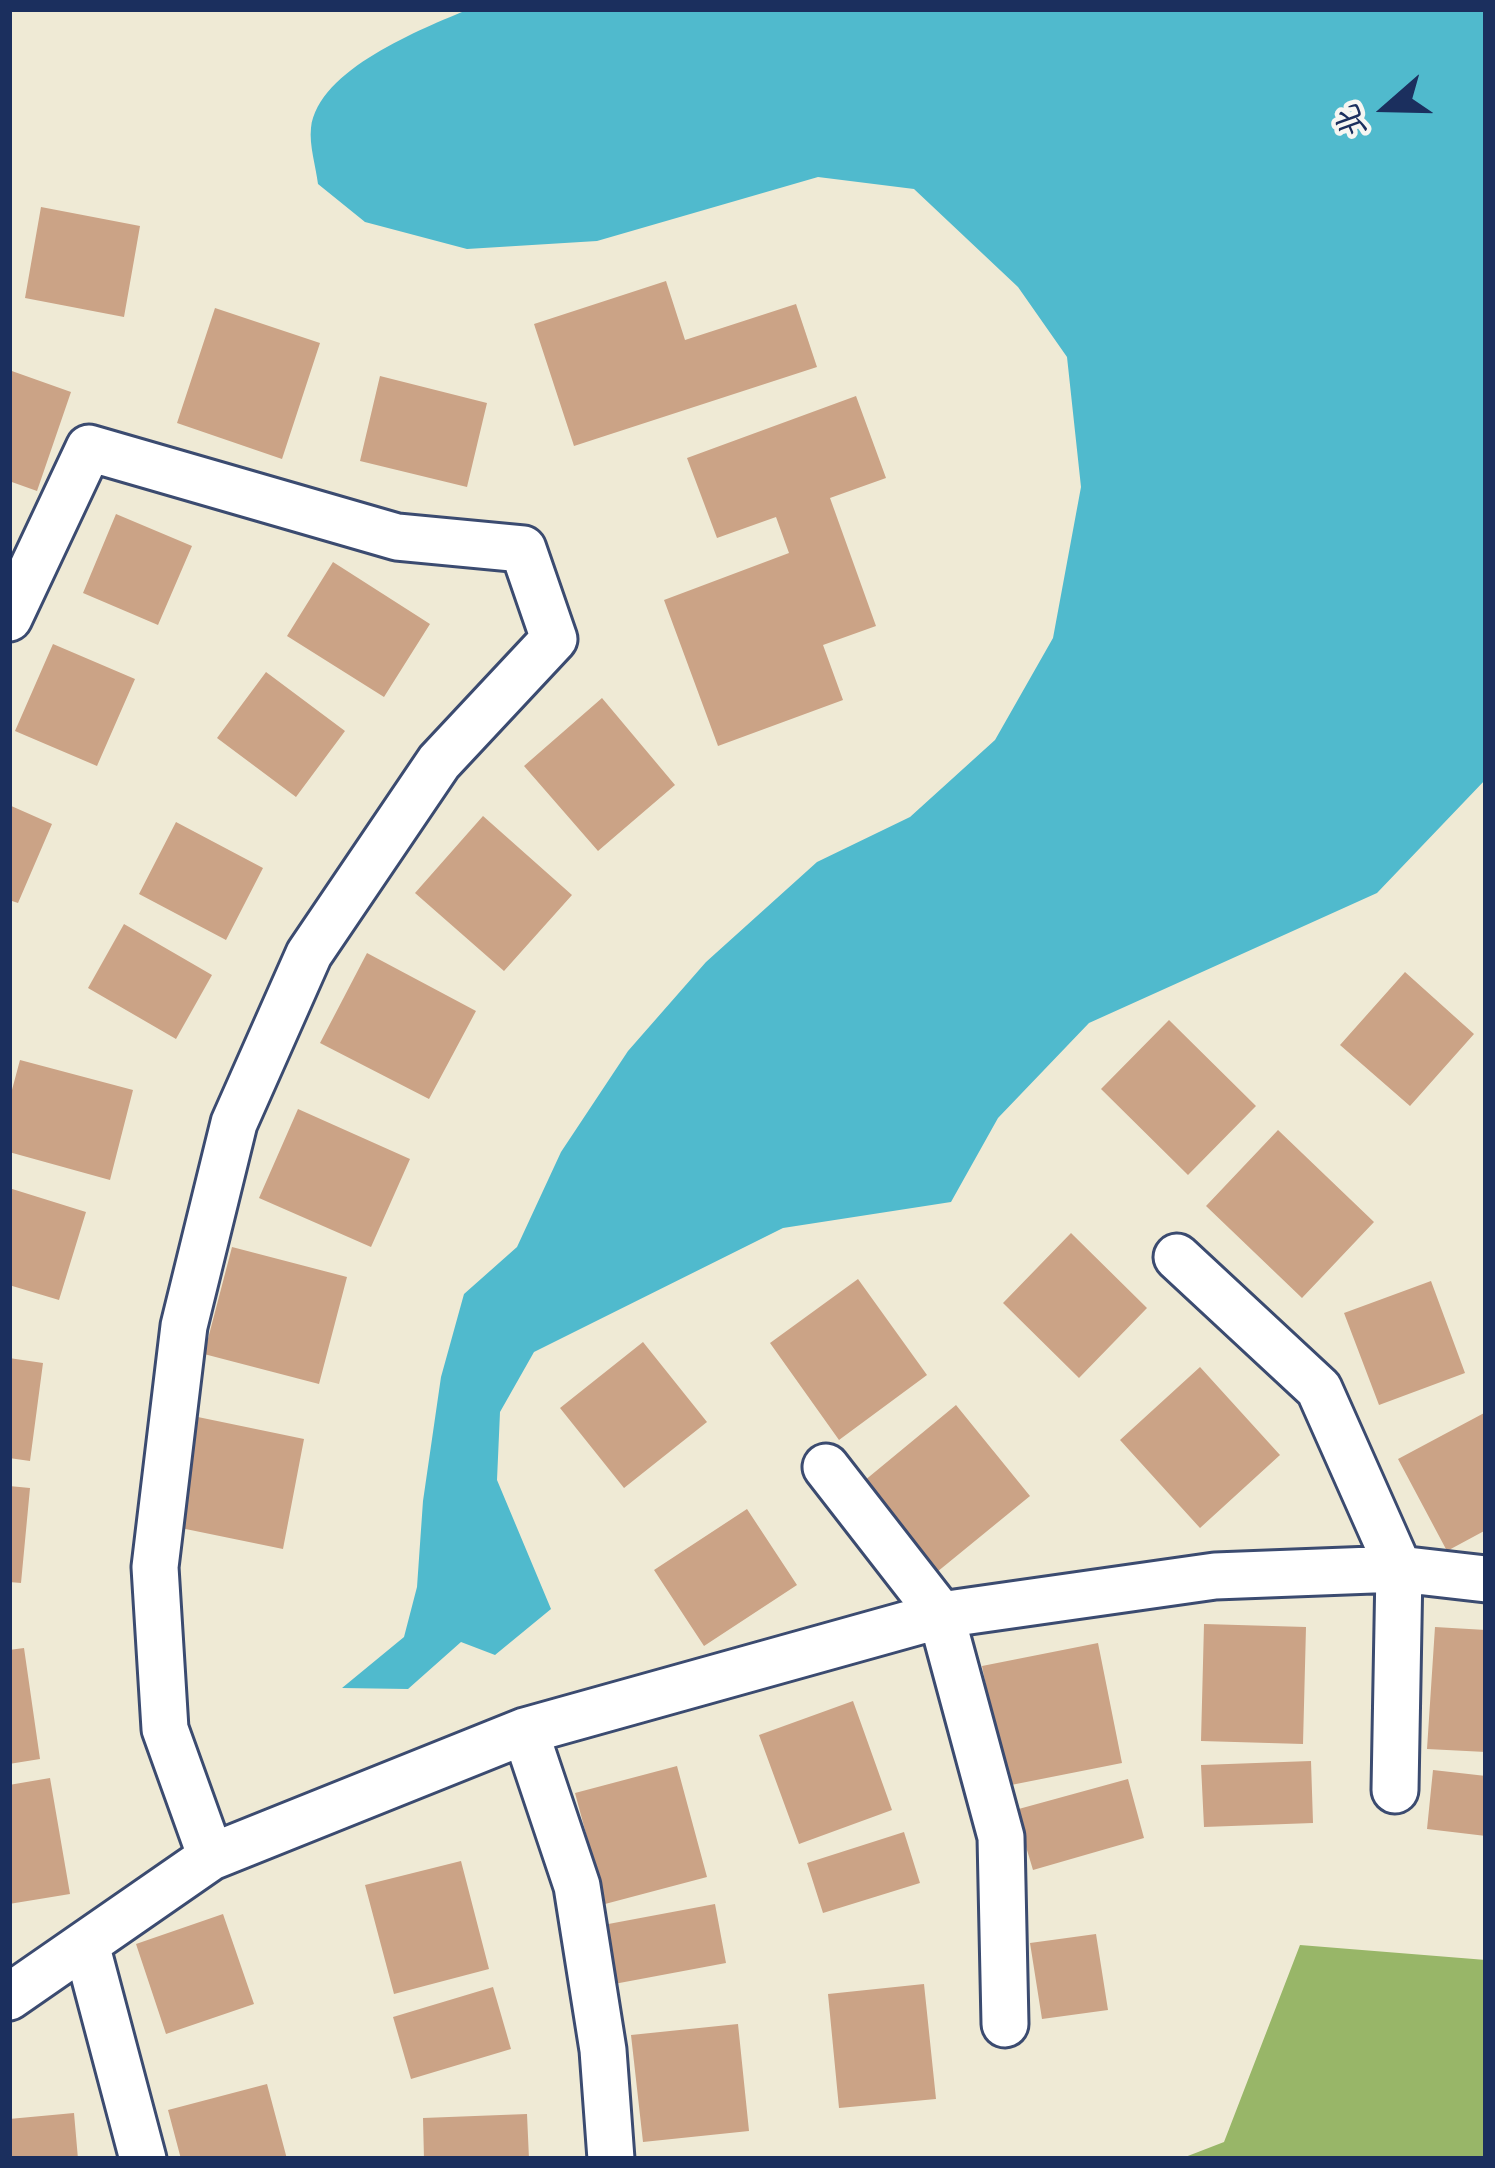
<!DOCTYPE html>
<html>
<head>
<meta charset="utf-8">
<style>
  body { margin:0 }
  #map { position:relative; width:1495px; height:2168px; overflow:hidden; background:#efead5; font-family:Kalam,"LXGW WenKai TC",sans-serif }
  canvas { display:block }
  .frame { position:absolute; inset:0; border:12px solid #1b2f5e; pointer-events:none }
  .north { position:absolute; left:1327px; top:48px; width:120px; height:120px; -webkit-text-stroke:9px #f6f6f2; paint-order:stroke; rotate:250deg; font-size:33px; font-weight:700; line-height:48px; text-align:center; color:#1b2f5e }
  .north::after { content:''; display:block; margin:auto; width:42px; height:54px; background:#1b2f5e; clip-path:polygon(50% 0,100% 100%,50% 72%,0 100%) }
</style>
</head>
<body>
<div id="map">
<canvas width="1495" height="2168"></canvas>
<div class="frame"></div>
<div class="north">北</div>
</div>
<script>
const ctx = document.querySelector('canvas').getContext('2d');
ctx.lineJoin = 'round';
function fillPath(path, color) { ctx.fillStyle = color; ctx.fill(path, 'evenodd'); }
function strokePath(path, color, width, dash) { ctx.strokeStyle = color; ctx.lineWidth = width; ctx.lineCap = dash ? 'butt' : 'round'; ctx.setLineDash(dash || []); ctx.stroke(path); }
fillPath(new Path2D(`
  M1300,1945L1486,1960V2159H1180L1224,2142Z`), '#98b668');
fillPath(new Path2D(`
  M469,9H1486V779L1377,893L1089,1023L998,1118L951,1202L783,1228L534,1352L500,1412L497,1480L551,1609L495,1655L461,1642L408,1689L342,1688L404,1637L417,1587L423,1501L441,1377L464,1294L517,1247L561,1152L628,1051L706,962L817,862L910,817L995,740L1053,638L1081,487L1067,357L1018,287L914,189L818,177L597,241L467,249L365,222L318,184C316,167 309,145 311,128C318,69 422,29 469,9Z`), '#50bacd');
fillPath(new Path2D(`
  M41,207L140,226L124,317L25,298Z
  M666,281L685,340L796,304L817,367L574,446L534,324Z
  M215,308L320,343L282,459L177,423Z
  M9,370L71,392L37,491L9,481Z
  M380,376L487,403L467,487L360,461Z
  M856,396L886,478L830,498L876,626L823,645L843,700L718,746L664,600L789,553L776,517L717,538L687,458Z
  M116,514L192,546L158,625L83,593Z
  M333,562L430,624L384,697L287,636Z
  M53,644L135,679L97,766L15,731Z
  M266,672L345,731L296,797L217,738Z
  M602,698L675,785L598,851L524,766Z
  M9,805L52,824L18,903L9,900Z
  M483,816L572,895L504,971L415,893Z
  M176,822L263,868L226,940L139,894Z
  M124,924L212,975L176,1039L88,988Z
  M367,953L476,1011L429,1099L320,1043Z
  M1405,972L1474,1034L1410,1106L1340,1045Z
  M1169,1020L1256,1106L1188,1175L1101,1089Z
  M20,1060L133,1090L110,1180L9,1152V1101Z
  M298,1109L410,1159L371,1247L259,1198Z
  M1278,1130L1374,1222L1302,1298L1206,1206Z
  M9,1188L86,1212L59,1300L9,1285Z
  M1071,1233L1147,1308L1079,1378L1003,1303Z
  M232,1247L347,1277L319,1384L204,1354Z
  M858,1279L927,1375L839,1440L770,1343Z
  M1431,1281L1465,1373L1379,1405L1344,1313Z
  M643,1342L707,1422L624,1488L560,1408Z
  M9,1358L43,1363L30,1461L9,1458Z
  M1200,1367L1280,1455L1200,1528L1120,1440Z
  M956,1405L1030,1496L937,1572L864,1481Z
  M1486,1412V1530L1447,1551L1398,1459Z
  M193,1416L304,1439L283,1549L171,1526Z
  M9,1486L30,1488L21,1583L9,1582Z
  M747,1509L797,1585L704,1646L654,1570Z
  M1204,1624L1306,1627L1303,1744L1201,1741Z
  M1435,1627L1486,1630V1752L1427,1749Z
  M1098,1643L1122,1763L1006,1786L982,1666Z
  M24,1648L40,1759L9,1764V1650Z
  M853,1701L892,1810L799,1844L759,1735Z
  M1311,1761L1313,1823L1204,1827L1201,1765Z
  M677,1766L707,1877L605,1904L575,1793Z
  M1433,1770L1486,1776V1836L1427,1829Z
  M50,1778L70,1894L9,1904V1785Z
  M1128,1779L1144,1838L1033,1870L1015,1810Z
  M904,1832L920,1883L823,1913L807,1863Z
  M461,1861L489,1969L394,1994L365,1885Z
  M715,1904L726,1963L614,1984L603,1925Z
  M223,1914L254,2004L166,2034L136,1944Z
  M1096,1934L1108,2010L1042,2019L1030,1943Z
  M924,1984L936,2099L839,2108L828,1994Z
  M493,1987L511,2049L411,2079L393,2017Z
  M738,2024L749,2131L643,2142L631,2035Z
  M267,2084L287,2159H181L168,2110Z
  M74,2113L78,2159H9V2119Z
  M527,2114L529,2159H424L423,2118Z`), '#cba386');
const minor = new Path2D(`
  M9,618L89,448L397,537L523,549L554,639L439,762L309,954L234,1123L184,1326L155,1567L165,1729L211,1857
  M1177,1257L1319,1389L1399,1569L1395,1790
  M826,1467L941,1615L1001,1837L1005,2024
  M525,1731L577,1886L603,2050L611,2159
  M86,1944L143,2159
  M9,1997L211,1857L525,1731L941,1615L1215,1576L1399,1569L1486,1579`);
strokePath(minor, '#3b4b70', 51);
strokePath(minor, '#fff', 45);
</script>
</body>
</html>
